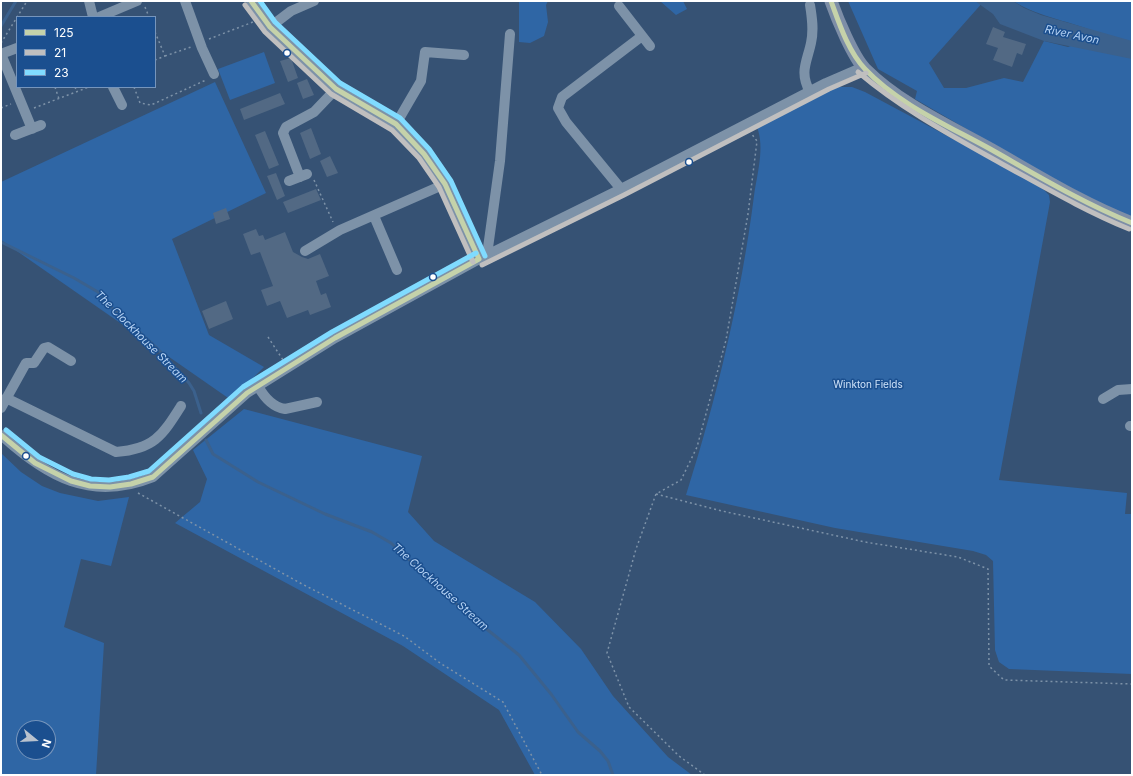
<!DOCTYPE html>
<html>
<head>
<meta charset="utf-8">
<style>
  body { margin:0 }
  #map { position:relative; width:1133px; height:776px; overflow:hidden; background:#365274; font-family:Inter,sans-serif }
  canvas { display:block }
  .frame { position:absolute; inset:0; border:2px solid #fff; pointer-events:none }
  .legend { position:absolute; left:16px; top:16px; width:140px; height:72px; box-sizing:border-box; background:#1b4f8f; border:1px solid #7695bc; margin:0; padding:5px 7px; list-style:none; font-size:12px; color:#fff }
  .legend li { display:flex; align-items:center; gap:8px; height:20px }
  .legend b { width:20px; border:1px solid #7695bc }
  .north { position:absolute; left:16px; top:720px; width:40px; height:40px; box-sizing:border-box; background:#1b4f8f; border:1px solid #7695bc; border-radius:50%; rotate:108deg; font-size:11px; font-weight:700; line-height:16px; text-align:center; color:#fff }
  .north::after { content:''; display:block; margin:auto; width:14px; height:18px; background:#b9c2ce; clip-path:polygon(50% 0,100% 100%,50% 72%,0 100%) }
</style>
</head>
<body>
<div id="map">
<canvas width="1133" height="776"></canvas>
<div class="frame"></div>
<ul class="legend">
<li><b style="height:5px;background:#c5d2aa"></b>125</li>
<li><b style="height:5px;background:#c0bfbf"></b>21</li>
<li><b style="height:5px;background:#80dbff"></b>23</li>
</ul>
<div class="north">N</div>
</div>
<script>
const ctx = document.querySelector('canvas').getContext('2d');
ctx.lineJoin = 'round';
function fillPath(path, color) { ctx.fillStyle = color; ctx.fill(path, 'evenodd'); }
function strokePath(path, color, width, dash) { ctx.strokeStyle = color; ctx.lineWidth = width; ctx.lineCap = dash ? 'butt' : 'round'; ctx.setLineDash(dash || []); ctx.stroke(path); }
function drawText(font, color, halo, rows, align = 'center') {
  ctx.font = font + ' Inter,sans-serif'; ctx.lineWidth = 3; ctx.setLineDash([]); ctx.textBaseline = 'middle'; ctx.strokeStyle = halo; ctx.fillStyle = color; for (const [text, x, y, turn = 0] of rows) {
    ctx.save(); ctx.translate(x, y); ctx.rotate((+turn || 0) * Math.PI / 180); ctx.textAlign = isNaN(turn) ? turn : align; if (halo) ctx.strokeText(text, 0, 0); ctx.fillText(text, 0, 0); ctx.restore();
  }
}
fillPath(new Path2D(`
  M519,1H548L546,5L548,22L544,36L530,43L519,42Z
  M660,1H683L687,9L676,15Z
  M848,1H984L929,63L944,88H966L1004,78L1023,82L1044,41L1068,47L1100,34C1072,21 1040,18 1013,1H1132V217L1114,211L1032,167L915,99L917,91L878,69Z
  M264,52L275,83L230,100L218,69Z
  M215,82L266,193L172,239L209,335L264,367L231,400L1,240V182Z
  M832,87H852L865,92L1039,185L1049,195L1050,202L999,480L1127,493L1125,514H1132V674L1009,669L999,662L995,650L993,561L986,555L973,551L835,528L686,495C717,397 741,298 754,196C757,174 765,148 757,127Z
  M244,409L422,456L408,512L434,541L535,602L581,649L613,696L668,757L692,775H535L499,710L403,646L175,523L200,502L207,479L193,450Z
  M1,453L21,472L42,486L60,493L98,501L129,497L111,566L81,559L64,627L104,643L96,775H1ZM24,728H48V752H24Z`), '#2f66a5');
fillPath(new Path2D(`
  M975,1H1013L1024,8L1041,15L1132,41V59L1044,41L1000,24L993,14Z`), '#3b618d');
strokePath(new Path2D(`
  M1,26L16,1
  M1,242L74,278L98,292L110,306L156,347L189,383L194,391L201,413
  M206,440L213,454L258,482L325,514L372,532L391,543L464,611L519,655L551,694L578,732L600,751L608,761L613,775`), '#3b618d', 3);
fillPath(new Path2D(`
  M993,27L1005,32L1003,37L1026,44L1022,55L1017,53L1012,67L993,60L998,48L986,44Z
  M291,58L298,78L288,82L280,61Z
  M307,79L314,95L303,99L297,83Z
  M280,93L285,104L244,120L240,109Z
  M311,128L321,154L310,159L300,133Z
  M265,131L279,165L269,169L255,135Z
  M330,156L338,173L327,177L320,161Z
  M276,173L285,196L277,200L267,176Z
  M316,189L321,200L288,213L283,202Z
  M226,208L230,219L216,224L213,213Z
  M256,229L259,236L263,235L265,240L285,232L293,252L302,257L308,259L320,254L329,276L316,281L321,295L326,293L331,307L310,315L308,310L287,318L280,301L267,306L261,290L273,286L260,252L251,255L243,234Z
  M226,301L233,319L209,329L202,311Z`), '#526984');
strokePath(new Path2D(`
  M145,7L149,17
  M155,32L165,56L155,60
  M209,39L253,22
  M1,43L27,1
  M165,56L191,47
  M55,87L59,99
  M75,87L77,92
  M134,87L140,103L151,105L206,80
  M1,108L11,104
  M34,108L89,87
  M314,180L333,222
  M268,337L283,360
  M138,493L302,584L404,636L440,663L503,702L542,775
  M656,494L722,511L865,542L958,557L988,569L989,666L1004,680L1132,684
  M705,775L679,756L629,707L607,653L636,549L656,494L681,480L697,447L726,340L748,214L757,141L751,133`), '#7d92a8', 1.5, [2, 3]);
strokePath(new Path2D(`
  M89,1L93,17
  M185,1L202,48L214,74
  M251,1L270,27L336,89L396,124L424,154L445,184L479,259
  M619,6L650,46
  M99,17L137,1
  M270,27L291,11L314,1
  M1,54L32,129
  M1,54L17,48
  M113,87L122,105
  M810,92C799,72 807,62 811,43C814,30 812,17 810,5
  M396,124L421,81L425,52L464,55
  M15,135L41,125
  M300,177L283,133L286,127L314,112L336,89
  M289,181L307,174
  M621,189L566,122L558,108L562,97L642,36
  M374,216L397,270
  M305,251L340,230L445,184
  M487,255L500,161L510,34
  M258,386C264,397 272,407 285,409L317,402
  M6,398L116,452C154,449 162,436 181,406
  M1103,399L1118,390L1132,389
  M1,408L26,363H34L44,348L48,347L71,361
  M1130,426H1132
  M1,435C47,477 91,502 153,477L247,393L335,338L479,259L621,189L826,83L863,67`), '#7d92a8', 10);
strokePath(new Path2D(`
  M831,1C837,18 853,57 865,69C900,104 949,126 992,150C1038,176 1083,204 1132,223`), '#7d8ea7', 13);
strokePath(new Path2D(`
  M251,1L270,27L336,89L396,124L424,154L445,184L479,259
  M831,1C839,23 848,51 865,69C899,105 949,126 992,150C1038,176 1083,203 1132,223
  M1,435L35,463L71,481L90,486L110,487L131,484L153,477L247,393L335,338L479,259`), '#c5d2aa', 5);
strokePath(new Path2D(`
  M245,5L265,32L331,94L392,130L419,158L439,187L473,262
  M858,72C903,110 952,136 1002,164C1044,187 1085,211 1129,229
  M482,265L624,195L829,89L866,73`), '#c0bfbf', 5);
strokePath(new Path2D(`
  M260,1L275,22L340,83L400,118L429,149L451,181L485,256
  M6,430L39,457L73,474L91,479L109,480L129,477L149,471L243,387L332,332L476,253`), '#80dbff', 5);
for (const [x, y, r, color] of [
  [287,53,3.5,"#fff"],
  [689,162,3.5,"#fff"],
  [433,277,3.5,"#fff"],
  [26,456,3.5,"#fff"]
]) { const dot = new Path2D(); dot.arc(x, y, r, 0, 2 * Math.PI); ctx.fillStyle = color; ctx.fill(dot); strokePath(dot, '#1b4f8f', 1.5); }
drawText('10px', '#cfe3fa', '#1b4f8f', [
  ["Winkton Fields",868,385]
]);
drawText('italic 11px', '#b5d3f5', '#1b4f8f', [
  ["River Avon",1072,35,12],
  ["The Clockhouse Stream",141,337,45],
  ["The Clockhouse Stream",440,587,42]
]);
</script>
</body>
</html>
